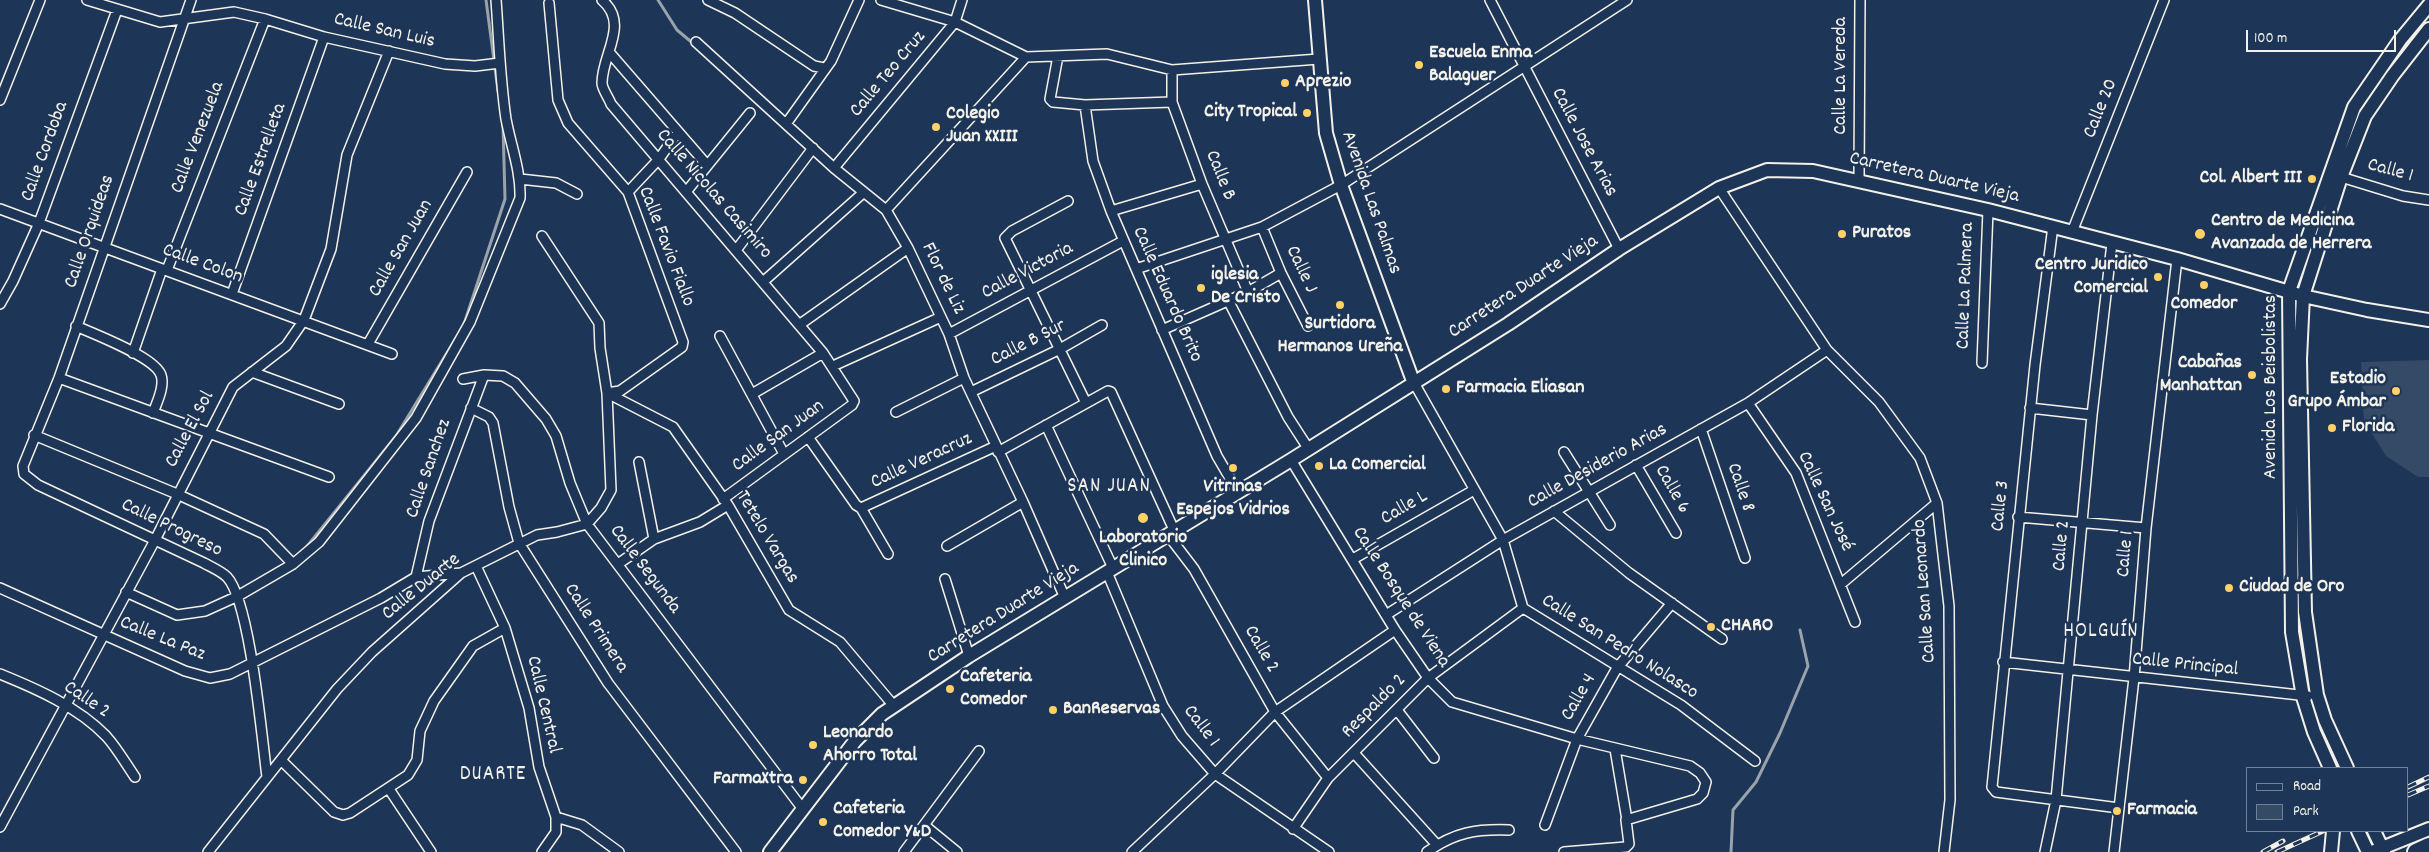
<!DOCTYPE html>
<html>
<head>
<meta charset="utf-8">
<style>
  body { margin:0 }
  #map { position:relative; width:2429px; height:852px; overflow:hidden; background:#1d3557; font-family:Dekko,sans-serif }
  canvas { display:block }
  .legend { position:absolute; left:2246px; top:767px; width:162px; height:65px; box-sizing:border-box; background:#1d3557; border:1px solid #738091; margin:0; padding:6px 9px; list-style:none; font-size:15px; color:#f4f1e8 }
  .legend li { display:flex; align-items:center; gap:10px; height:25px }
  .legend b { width:25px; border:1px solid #738091 }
  .scale { position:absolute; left:2246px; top:30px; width:150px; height:22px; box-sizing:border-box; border:2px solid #f4f1e8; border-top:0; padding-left:6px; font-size:15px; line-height:18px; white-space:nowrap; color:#f4f1e8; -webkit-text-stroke:4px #1d3557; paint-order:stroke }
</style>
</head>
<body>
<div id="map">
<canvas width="2429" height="852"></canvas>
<ul class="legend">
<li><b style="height:6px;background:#1d3557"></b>Road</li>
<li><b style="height:14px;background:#354a67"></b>Park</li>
</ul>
<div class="scale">100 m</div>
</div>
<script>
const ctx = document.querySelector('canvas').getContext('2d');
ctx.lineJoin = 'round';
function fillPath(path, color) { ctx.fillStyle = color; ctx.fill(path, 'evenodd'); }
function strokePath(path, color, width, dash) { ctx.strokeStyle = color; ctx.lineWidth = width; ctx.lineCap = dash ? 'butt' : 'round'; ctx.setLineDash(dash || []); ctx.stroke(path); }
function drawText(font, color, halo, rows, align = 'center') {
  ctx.font = font + ' Dekko,sans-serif'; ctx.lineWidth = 5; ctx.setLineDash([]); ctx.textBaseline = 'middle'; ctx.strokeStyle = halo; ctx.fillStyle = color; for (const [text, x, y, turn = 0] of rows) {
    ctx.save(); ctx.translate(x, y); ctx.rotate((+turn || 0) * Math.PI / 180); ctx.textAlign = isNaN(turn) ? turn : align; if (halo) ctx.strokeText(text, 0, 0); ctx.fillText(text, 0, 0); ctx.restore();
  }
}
fillPath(new Path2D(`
  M2429,360V477H2418L2386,456L2364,421L2361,362Z`), '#354a67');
strokePath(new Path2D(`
  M486,0L498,91
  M658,0L677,30L695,45
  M464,324L505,199L503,125
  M304,550L396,436L456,338
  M1731,852L1733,810L1756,782L1780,733L1808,666L1800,630`), '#9aa2ab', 3);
const street = new Path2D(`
  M87,0L160,22L234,12L265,19L324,37L445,64L475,66L500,63
  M191,0L59,378L23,466L24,474L38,485L204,563C211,567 221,571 227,577C250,601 262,739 267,777
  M602,0C630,24 602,54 602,83C602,89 609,98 611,104L823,353L854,401L852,405L723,499
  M708,0L735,13L814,66L824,68
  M881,0L955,22L1026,57L1107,54L1172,70L1319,59
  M1490,0L1619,249
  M549,3L558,100L568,123L628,192L683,342L682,347L620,391L607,393
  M696,42L834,168L886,210L908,248L949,334L964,378L1023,502L1065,598
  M609,52L707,165
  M1058,56L1050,99L1053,102L1085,105L1172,102
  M1172,70V102L1202,184L1248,292
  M0,100L40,0
  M1085,105L1093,161L1111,211L1217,456L1238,492
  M786,124L831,61L859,0
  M834,168L955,22L962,0
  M2341,177L2403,196L2429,200
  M520,179L556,183L577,194
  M1859,181L1860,0
  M1719,188L1827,350L1879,402L1920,458L1937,503L1949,606L1950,800L1944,852
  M628,192L659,159L678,132
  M686,192L750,113
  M1068,201L1012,231L1005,238L1086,403
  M0,209L392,354
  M886,210L1026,57
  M1111,211L1202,184
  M2053,226L2035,365L1992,787L1996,792L2119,808
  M1262,227L1281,273L1308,326
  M2072,232L2164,0
  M737,249L813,148
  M1136,269L1262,227L1341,185L1627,0
  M167,270L265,19
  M764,281L863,193
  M232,294L324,37
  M1228,300L1288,417L1308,448
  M0,304L13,281L39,223L117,10
  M799,325L908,248
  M76,326C94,334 155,357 161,375C165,386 157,402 153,413
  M1162,330L1248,292L1281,273
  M949,334L1123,241
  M720,336L784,454
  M368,344L467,172
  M133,353L162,269
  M1982,363L1988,210
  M833,366L941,317
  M252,372L339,404
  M59,378L329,477
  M463,379L484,375L503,376L515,383L546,419L556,436L570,483L587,524L802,808
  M1413,381L1503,540L1523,608L1681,705L1755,761
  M971,392L1060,349L1102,325
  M607,393L673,427L728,505L789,610L840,642L894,706
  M752,394L823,353
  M1748,403L1796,473L1855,622
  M471,408L489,417L493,423L509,507L519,543L608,683L736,852
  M2030,408L2092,415
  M896,412L964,378
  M1046,425L1113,568
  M1701,429L1745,558
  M34,435L177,494L264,534L293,564
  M808,437L856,505L861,508L888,554
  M998,452L1108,391L1111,392L1174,530
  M1564,452L1610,525
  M1291,460L1395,630L1428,678L1452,702L1577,739L1690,766L1700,773L1706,782L1703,793L1697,799L1626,820L1629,844L1626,847L1564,852
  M639,462L654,539
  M1636,465L1676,533
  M861,508L996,446
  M1554,511L1629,573L1722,639
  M2018,517L2146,528
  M1168,535L1194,569L1275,712L1328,778
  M947,546L1023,502
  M1353,559L1474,490
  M618,564L654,539L700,522L728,505
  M476,566L505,628L529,708L539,767L556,817V832L542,852
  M1107,572L1163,706L1182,736L1215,774L1329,852
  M416,577L429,521L484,375
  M945,579L969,656
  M1841,584L1937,503
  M0,588L185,671L210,678L230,674L381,598L416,577L461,573
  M126,592L177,615L205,611L238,596L293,564L319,542L416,418L470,322L520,198C521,171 511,146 506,119C500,79 499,40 496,0
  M1386,615L1503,540L1748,403L1827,350
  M2003,662L2308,696
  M0,674C37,689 78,707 106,736C117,748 126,764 135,777
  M1397,710L1434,758
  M1615,749L1627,820
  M1354,753L1437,845
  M281,760L334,812L343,815L350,813L408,775L417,760L420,731L434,701L473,646L505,628
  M389,789L431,852
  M556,817L582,825L619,852
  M924,825L957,852
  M1545,825L1577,739L1617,668L1672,603
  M0,827L155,540L233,387L286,346L304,320L331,249L347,155L389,51
  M1293,829L1328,778L1428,678L1523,608
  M208,852L337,689L372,652L461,573L537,535L557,532L587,524L601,508L611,490L607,393L600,348L599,323L542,236
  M904,852L979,751
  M1132,852L1215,774L1275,712L1395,630
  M1427,852C1455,832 1476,829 1509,830
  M2045,852L2056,800L2092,415L2112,243
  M2114,852L2134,678L2146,528L2177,259`);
const secondary = new Path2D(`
  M1315,0L1326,133L1341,185L1413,381
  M2330,768L2314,732L2303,697L2292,632L2289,291L2354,107L2400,40L2429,5
  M2347,768L2325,720L2317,695L2305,612L2300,359L2303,296L2341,177L2365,116L2393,75L2429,29
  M2358,831L2368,852
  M2374,831L2384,852
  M770,852L855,741L882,714L969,656L1291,460L1508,324L1619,249L1719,188L1767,170L1813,171L1988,210L2177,259L2303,296L2367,310L2429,320
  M2331,852L2333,831
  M2372,852L2429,829`);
const highway = new Path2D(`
  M2416,852L2429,846`);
strokePath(street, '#f4f1e8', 12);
strokePath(secondary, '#f4f1e8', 16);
strokePath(highway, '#f4f1e8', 20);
strokePath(street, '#1d3557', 9);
strokePath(secondary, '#1d3557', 12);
strokePath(highway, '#1d3557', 16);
const rail = new Path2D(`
  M2408,787L2429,777
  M2408,795L2429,786
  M2263,852L2283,841
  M2277,852L2323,831`);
strokePath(rail, '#f4f1e8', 5);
strokePath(rail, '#1d3557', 3, [9]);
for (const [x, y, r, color] of [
  [1419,65,5,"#ffd166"],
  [1285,83,5,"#ffd166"],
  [1307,113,5,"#ffd166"],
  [936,127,5,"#ffd166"],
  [2312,179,5,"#ffd166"],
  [1842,234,5,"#ffd166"],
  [2200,234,6,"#ffd166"],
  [2158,277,5,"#ffd166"],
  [2204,285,5,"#ffd166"],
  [1201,288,5,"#ffd166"],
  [1340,305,5,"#ffd166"],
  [2252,375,5,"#ffd166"],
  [1446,389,5,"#ffd166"],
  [2396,391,5,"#ffd166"],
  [2332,428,5,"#ffd166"],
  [1319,466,5,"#ffd166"],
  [1233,468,5,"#ffd166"],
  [1143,518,6,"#ffd166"],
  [2229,588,5,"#ffd166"],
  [1711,627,5,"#ffd166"],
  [950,689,5,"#ffd166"],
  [1053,710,5,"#ffd166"],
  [813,745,5,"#ffd166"],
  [803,780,5,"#ffd166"],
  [2117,811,5,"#ffd166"],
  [823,822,5,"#ffd166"]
]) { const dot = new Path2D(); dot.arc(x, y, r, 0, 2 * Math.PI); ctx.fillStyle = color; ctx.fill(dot); strokePath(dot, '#1d3557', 2); }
drawText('20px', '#f4f1e8', '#1d3557', [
  ["Calle San Luis",384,32,13],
  ["Calle Teo Cruz",889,75,-50],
  ["Calle La Vereda",1842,76,-90],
  ["Calle 20",2102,109,-68],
  ["Calle Venezuela",199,138,-69],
  ["Calle Jose Arias",1583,143,62],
  ["Calle Cordoba",46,152,-70],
  ["Calle Estrelleta",262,160,-70],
  ["Calle 1",2390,172,15],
  ["Calle B",1219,176,68],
  ["Carretera Duarte Vieja",1934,179,13],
  ["Calle Nicolas Casimiro",713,195,49],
  ["Avenida Las Palmas",1370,203,71],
  ["Calle Orquideas",91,232,-71],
  ["Calle Favio Fiallo",665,247,69],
  ["Calle San Juan",402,249,-60],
  ["Calle Colon",202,265,20],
  ["Calle J",1300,270,65],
  ["Calle Victoria",1028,272,-28],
  ["Flor de Liz",942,279,64],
  ["Calle La Palmera",1967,286,-88],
  ["Carretera Duarte Vieja",1524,288,-33],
  ["Calle Eduardo Brito",1166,295,66],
  ["Calle B Sur",1029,344,-27],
  ["Avenida Los Beisbolistas",2272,387,-90],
  ["Calle El Sol",191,430,-62],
  ["Calle San Juan",779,437,-36],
  ["Calle Veracruz",922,462,-25],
  ["Calle Desiderio Arias",1598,467,-29],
  ["Calle Sanchez",430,469,-71],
  ["Calle 8",1739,488,71],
  ["Calle 6",1671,490,60],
  ["Calle San José",1824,502,65],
  ["Calle 3",2002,506,-84],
  ["Calle L",1405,509,-30],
  ["Calle Progreso",171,529,26],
  ["Tetelo Vargas",766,538,59],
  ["Calle 2",2063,546,-85],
  ["Calle 1",2127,554,-85],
  ["Calle Segunda",644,570,53],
  ["Calle Duarte",422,588,-39],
  ["Calle San Leonardo",1926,591,-94],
  ["Calle Bosque de Viena",1400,598,57],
  ["Carretera Duarte Vieja",1004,614,-32],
  ["Calle Primera",595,629,57],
  ["Calle La Paz",162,640,22],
  ["Calle San Pedro Nolasco",1619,648,32],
  ["Calle 2",1260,650,60],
  ["Calle Principal",2185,666,6],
  ["Calle 4",1580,698,-60],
  ["Calle 2",86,701,34],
  ["Calle Central",542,705,77],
  ["Respaldo 2",1375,707,-45],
  ["Calle 1",1200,727,53]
]);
drawText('bold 20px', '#f4f1e8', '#1d3557', [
  ["Escuela Enma",1429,54],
  ["Balaguer",1429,77],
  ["Aprezio",1295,83],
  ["City Tropical",1297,113,"right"],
  ["Colegio",946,115],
  ["Juan XXIII",946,138],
  ["Col. Albert III",2302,179,"right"],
  ["Centro de Medicina",2211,222],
  ["Avanzada de Herrera",2211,245],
  ["Puratos",1852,234],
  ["Centro Juridico",2148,266,"right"],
  ["Comercial",2148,289,"right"],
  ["iglesia",1211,276],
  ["De Cristo",1211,299],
  ["Comedor",2204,305,"center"],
  ["Surtidora",1340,325,"center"],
  ["Hermanos Ureña",1340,348,"center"],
  ["Cabañas",2242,364,"right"],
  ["Manhattan",2242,387,"right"],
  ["Estadio",2386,380,"right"],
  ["Grupo Ámbar",2386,403,"right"],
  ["Farmacia Eliasan",1456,389],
  ["Florida",2342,428],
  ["La Comercial",1329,466],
  ["Vitrinas",1233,488,"center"],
  ["Espejos Vidrios",1233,511,"center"],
  ["Laboratorio",1143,539,"center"],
  ["Clinico",1143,562,"center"],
  ["Ciudad de Oro",2239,588],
  ["CHARO",1721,627],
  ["Cafeteria",960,678],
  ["Comedor",960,701],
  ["BanReservas",1063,710],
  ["Leonardo",823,734],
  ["Ahorro Total",823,757],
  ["FarmaXtra",793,780,"right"],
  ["Cafeteria",833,810],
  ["Comedor Y&D",833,833],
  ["Farmacia",2127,811]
], 'left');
ctx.letterSpacing = '1px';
drawText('21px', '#f4f1e8', '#1d3557', [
  ["SAN JUAN",1109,488],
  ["HOLGUÍN",2101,633],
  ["DUARTE",493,776]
]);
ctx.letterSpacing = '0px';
</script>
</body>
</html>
